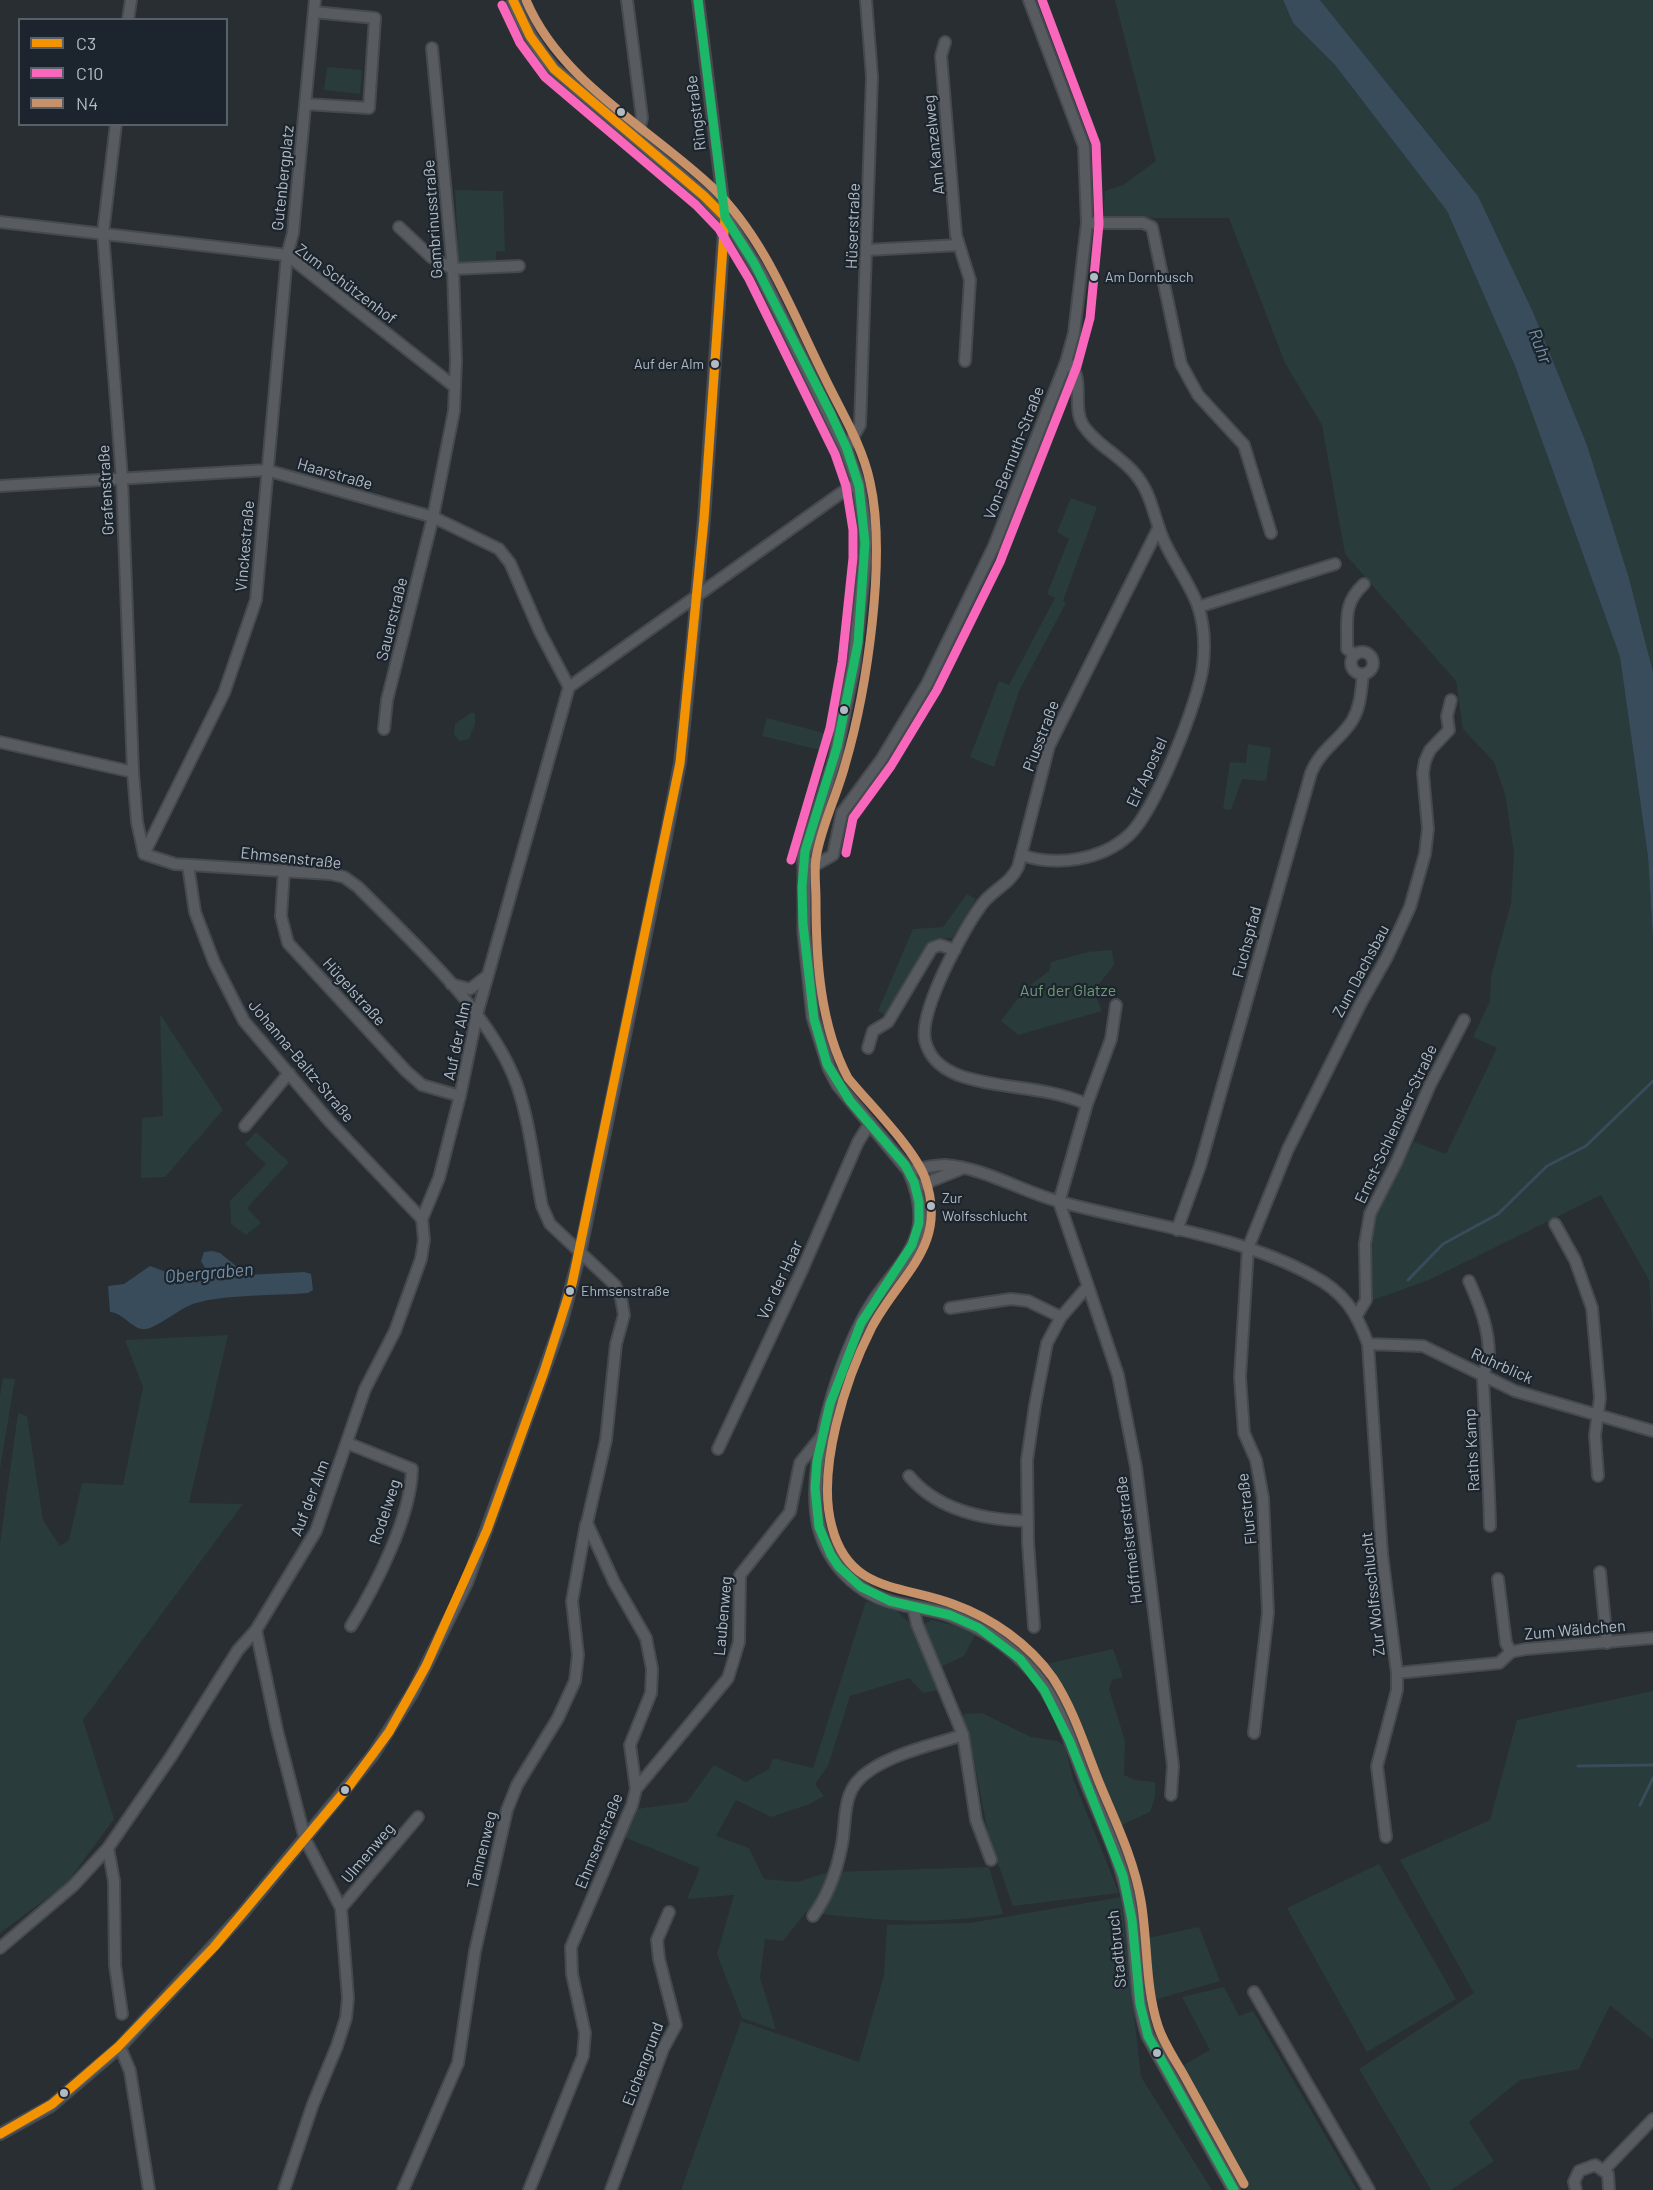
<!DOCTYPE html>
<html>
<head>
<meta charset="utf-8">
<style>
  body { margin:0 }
  #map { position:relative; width:1653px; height:2190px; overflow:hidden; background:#292e33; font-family:Barlow,sans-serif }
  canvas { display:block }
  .legend { position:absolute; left:18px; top:18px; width:210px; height:108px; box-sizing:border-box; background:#1c252d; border:2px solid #586169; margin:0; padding:8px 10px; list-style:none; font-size:18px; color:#b2bbc4 }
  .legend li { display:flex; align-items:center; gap:12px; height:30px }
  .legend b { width:30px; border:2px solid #586169 }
</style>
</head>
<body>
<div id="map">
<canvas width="1653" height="2190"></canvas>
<ul class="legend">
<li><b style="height:8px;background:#f49301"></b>C3</li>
<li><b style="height:8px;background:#f967bc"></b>C10</li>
<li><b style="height:8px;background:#c7916a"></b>N4</li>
</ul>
</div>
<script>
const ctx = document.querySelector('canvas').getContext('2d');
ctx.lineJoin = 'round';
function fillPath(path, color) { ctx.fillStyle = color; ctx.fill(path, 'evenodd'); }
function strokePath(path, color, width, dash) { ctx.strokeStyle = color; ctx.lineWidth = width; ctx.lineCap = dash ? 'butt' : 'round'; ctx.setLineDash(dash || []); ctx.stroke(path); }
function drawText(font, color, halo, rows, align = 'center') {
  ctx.font = font + ' Barlow,sans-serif'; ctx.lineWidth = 4.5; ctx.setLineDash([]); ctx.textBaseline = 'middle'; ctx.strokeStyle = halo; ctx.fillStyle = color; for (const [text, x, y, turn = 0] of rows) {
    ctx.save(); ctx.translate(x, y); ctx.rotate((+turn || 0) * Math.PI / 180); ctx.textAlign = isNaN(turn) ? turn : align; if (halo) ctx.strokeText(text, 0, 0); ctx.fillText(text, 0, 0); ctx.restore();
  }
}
fillPath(new Path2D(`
  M1115,0H1283L1293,23L1335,65L1447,211L1515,366L1620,657L1648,857L1653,939V1334L1649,1280L1601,1195L1429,1280L1373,1300L1371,1244L1376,1218L1414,1142L1446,1154L1497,1048L1473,1037L1490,1001L1491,977L1511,903L1514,853L1505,794L1494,762L1463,729L1456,681L1345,554L1322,425L1285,363L1229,218H1103L1105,191L1123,185L1156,161Z
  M1320,0H1653V672L1629,578L1587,445L1533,312L1478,196Z
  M327,67L362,70L360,94L324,90Z
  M455,190L503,191L505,251H496V261L459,262Z
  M1071,498L1097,507L1063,601L1066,603L1019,691L994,767L970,757L999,681L1009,685L1055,598L1047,594L1069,539L1057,532Z
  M472,712L475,714V724L469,739L459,741L454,734L455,724Z
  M767,718L824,733L820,750L762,736Z
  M1248,744L1271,748L1266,781L1242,779L1231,810L1223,809L1230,762L1246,763Z
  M967,894L976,899L952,938L935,939L925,946L885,1015L878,1011L913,929L943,927Z
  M1112,950L1114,965L1094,991L1102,1011L1018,1035L1001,1021L1025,989L1049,971L1051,962L1088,952Z
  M160,1014L223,1110L165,1177L141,1178L142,1118L163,1116Z
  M256,1132L289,1162L247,1208L261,1223L246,1235L231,1224L230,1201L266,1164L245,1144Z
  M228,1335L189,1503L243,1504L83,1720L114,1819L66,1884L0,1933V1543L18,1413L27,1416L43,1520L60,1546L69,1540L82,1483L123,1485L143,1387L125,1340Z
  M3,1378L15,1379L0,1469V1396Z
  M866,1601L896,1610L915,1629L932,1620L957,1626L975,1635L964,1656L932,1671L939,1690L923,1693L909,1678L850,1696L828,1766L815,1784L824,1796L810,1804L771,1817L736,1800L716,1836L749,1848L764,1879L797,1882L829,1872L989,1867L1003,1914C934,1925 875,1921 806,1912L783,1941L765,1939L760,1977L776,2030L742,2018L717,1954L734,1895L687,1899L700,1868L624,1837L637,1809L687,1802L714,1765L746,1782L769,1769L773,1758L813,1768Z
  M1113,1649L1123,1677L1112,1680L1109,1689L1125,1741L1124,1775L1135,1780L1155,1782V1797L1150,1812L1115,1828L1109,1821L1047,1675L1046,1664Z
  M1653,1691V2040L1610,2005L1579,2069L1520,2080L1469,2122L1494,2161L1451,2190H1431L1359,2069L1474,1993L1400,1860L1490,1820L1517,1720Z
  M982,1713L1031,1737L1058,1741L1065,1746L1073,1779L1119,1893L1013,1906L989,1838L969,1734L961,1721L964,1714Z
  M1379,1864L1456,1999L1367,2052L1287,1908Z
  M1121,1897L1141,2077L1212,2190H681L741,2021L859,2062L884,1975L887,1925L970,1923Z
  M1199,1927L1220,1981L1147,2002L1143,1939Z
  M1224,1987L1239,2016L1253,2011L1357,2190H1247L1177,2069L1210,2050L1182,1997Z`), '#293b3a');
fillPath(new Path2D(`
  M1283,0H1320L1478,196L1533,312L1587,445L1629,578L1653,672V939L1648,857L1620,657L1515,366L1447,211L1335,65L1293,23Z
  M212,1251L220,1253L247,1275L304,1272L311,1274L313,1290L308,1293C273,1296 229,1294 196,1303C181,1307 157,1328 146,1329C133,1331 124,1313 110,1312L108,1286L124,1284L150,1266L191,1281H208L209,1275L201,1261L204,1252Z`), '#384c5b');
strokePath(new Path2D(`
  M1408,1280L1443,1244L1498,1214L1547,1166L1586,1146L1653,1081
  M1578,1766L1653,1765
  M1640,1805L1653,1778`), '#384c5b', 3);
const minor = new Path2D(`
  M627,0L642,118L637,139
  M128,20L131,0
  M945,42L941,56L956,235L970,280L965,361
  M305,104L369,108L375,18L314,12
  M116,124L103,233L122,479L133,772L137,822L144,854
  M0,222L287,255L455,387
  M1087,223H1143L1152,227L1181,364L1198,395L1244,445L1271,533
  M399,227L431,257L453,269L519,266
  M867,250L959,245
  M846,449L860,425L872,77L866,0
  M0,486L266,470L433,517L499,549L510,563L540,632L569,687
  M1198,607L1335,564
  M1351 663a11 11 0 1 1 22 0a11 11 0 1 1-22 0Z
  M1355,655L1347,649C1348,621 1342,604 1364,584
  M384,729L387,700L433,517L454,411L456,361L453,269L432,48
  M0,742L133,772
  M144,854L175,864L330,874L344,877L358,887C413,943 490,1011 517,1085C530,1123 534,1166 542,1206L550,1224L615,1285L621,1298L624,1315L616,1344L606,1440L587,1523L614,1582L646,1638L652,1669L651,1693L630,1745L636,1789L632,1805L571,1947L572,1974L585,2033L583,2056L529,2190
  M144,854L224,693L256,600L287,255L293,233L315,0
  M1022,855C1056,867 1102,860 1129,835C1155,811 1199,701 1203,665C1205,647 1204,624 1198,606C1190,584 1174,563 1164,541C1154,519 1152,494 1136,475C1121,456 1096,445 1083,425C1071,406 1087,374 1066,362
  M803,863H819L833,855L842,813L881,760L927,684L994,546L1066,362L1074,333L1087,223L1084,146L1029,0
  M188,865L195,912L214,962L244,1021L330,1122L422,1219
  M284,870L281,916L288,943L406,1071L422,1085L460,1096
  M451,984L470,989L487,976
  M868,1048L873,1031L888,1022L932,948L940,945L955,950
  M1087,1104C1042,1085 1000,1090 958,1075C941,1068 929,1058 925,1040C919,1011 964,927 983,903C994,889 1010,884 1018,867L1049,746L1159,527
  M245,1126L289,1073
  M909,1171C921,1168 933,1165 945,1165C986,1168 1022,1192 1061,1202C1145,1225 1237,1234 1313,1276C1344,1292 1357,1313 1368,1344L1423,1346L1515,1391L1653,1431
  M916,1187L961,1169
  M1059,1202L1087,1104L1111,1039L1116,1005
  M1555,1224L1575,1260L1592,1308L1600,1398L1595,1435L1598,1476
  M1177,1230L1200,1166L1311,773C1320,750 1340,740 1352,721C1361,706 1361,690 1363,674
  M1469,1281C1480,1306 1489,1328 1489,1356C1489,1364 1483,1370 1483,1378C1485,1427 1489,1476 1490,1526
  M1088,1286L1118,1375L1136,1467L1173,1766L1171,1795
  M950,1308L1011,1299L1028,1301L1061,1317
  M1357,1315L1366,1300L1365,1244L1370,1214L1397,1161L1430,1085L1464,1020
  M1368,1344L1382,1554L1397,1673V1690L1377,1766L1386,1837
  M347,1443L412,1469C411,1517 376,1585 351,1626
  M718,1449L803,1268L858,1142L870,1123
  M909,1476C938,1511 984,1520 1028,1521
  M1600,1572L1607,1643
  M1498,1579L1506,1643L1511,1652
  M913,1606L917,1624L963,1735L976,1820L991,1860
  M1034,1627L1028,1542L1027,1460L1035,1405L1047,1343L1061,1317L1088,1286L1059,1202
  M256,1630L277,1730L305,1839L341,1908L348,1998L346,2018L337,2046L313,2104L284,2190
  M1397,1673L1499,1663L1511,1652L1526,1649L1653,1638
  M1254,1733L1268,1613L1263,1498L1256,1460L1244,1433L1240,1377L1248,1248L1288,1149L1361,1003L1387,957L1410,907L1425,854L1428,829L1423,773L1425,761L1430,750L1449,730L1447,716L1451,700
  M636,1789L728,1678L739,1642L740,1575L790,1512L800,1463L821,1437
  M108,1848L114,1881L115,1965L122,2014
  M341,1908L418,1817
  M813,1916C827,1897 836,1873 841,1849C848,1819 839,1791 869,1771C895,1753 932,1745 963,1735
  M0,1948L73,1886L108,1848L172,1755L238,1650L256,1630L316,1531L365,1389L395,1331L421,1259L424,1240L422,1219L439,1178L460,1096L477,1014L569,687L841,493L858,483
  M1254,1992L1369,2190
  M120,2047L130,2071L149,2190
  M0,2134L51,2106L120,2047L243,1913L373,1755L413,1692L467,1583L562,1321L580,1253L666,837L680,763L691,659L704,519L725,217L698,0
  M1604,2170L1653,2119
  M403,2190L458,2063L475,1951L507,1810L517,1785L558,1718L575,1681L578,1655L572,1601L586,1524
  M611,2190L663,2049L676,2025L659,1959L657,1940L669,1912
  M1576,2190L1574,2182L1579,2171L1595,2165L1608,2174L1609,2190`);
const tertiary = new Path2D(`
  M513,0C523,26 536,48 554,69L704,196L729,222L760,273L846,449L858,483L865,529V559L854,664L835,758L804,856V933L813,1017L829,1068L838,1085L909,1171C917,1189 922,1207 919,1227C914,1255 888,1279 873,1302C840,1353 805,1467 819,1527C829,1565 858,1594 896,1603C915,1608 935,1609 952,1616C983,1628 1011,1647 1033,1672C1061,1705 1073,1750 1089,1789C1105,1827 1124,1867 1130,1907C1137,1950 1134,1995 1148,2036L1234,2190`);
strokePath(minor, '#464a4e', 14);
strokePath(tertiary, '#464a4e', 15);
strokePath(minor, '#585c61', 10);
strokePath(tertiary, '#585c61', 12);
strokePath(new Path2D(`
  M513,0L530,36L554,69L704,196L725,217
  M0,2134L52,2104L118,2047L214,1947L350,1785L389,1732L426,1666L487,1530L544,1372L572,1284L680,763L704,519L725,217`), '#f49301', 9);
strokePath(new Path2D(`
  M502,5L520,43L545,77L696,205L719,229L749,279L835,454L846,486L853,530V558L842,662L830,728L791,860
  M846,853L853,818L891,766L937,690L1000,562L1077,366L1090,318L1099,224L1096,144L1042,0`), '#f967bc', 9);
strokePath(new Path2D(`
  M526,0C560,82 651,129 713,188C765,238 792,312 824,376C840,410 862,444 870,482C887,557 867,690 845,765C837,795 821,827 816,858C814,871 816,887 816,900C816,960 820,1025 848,1078C870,1105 914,1148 925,1178C949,1246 900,1274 872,1327C846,1378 816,1469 832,1527C849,1593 903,1585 953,1604C992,1618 1029,1644 1053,1678C1074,1710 1085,1747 1099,1782C1115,1821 1134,1859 1141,1901C1148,1942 1145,1986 1158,2026C1164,2045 1177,2062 1186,2079C1205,2114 1225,2149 1244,2184`), '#c7916a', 9);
strokePath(new Path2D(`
  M698,0L725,217L754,263L831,414L847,449L859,486L865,543L858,643L837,747L805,851L802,887L803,924L814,1019L827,1064L850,1101L905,1165L914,1182L919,1202V1223L912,1245L861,1323L830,1404L817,1461L815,1488L819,1527L831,1555L839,1567L861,1587L890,1601L950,1615L979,1628L1020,1659L1044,1690L1070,1742L1123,1876L1132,1920L1140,2004L1148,2036L1234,2190`), '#1ab867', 9);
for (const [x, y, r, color] of [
  [621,112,5,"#b2bbc4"],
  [1094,277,5,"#b2bbc4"],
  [715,364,5,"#b2bbc4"],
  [844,710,5,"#b2bbc4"],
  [931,1206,5,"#b2bbc4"],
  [570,1291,5,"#b2bbc4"],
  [345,1790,5,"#b2bbc4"],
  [1157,2053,5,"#b2bbc4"],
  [64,2093,5,"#b2bbc4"]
]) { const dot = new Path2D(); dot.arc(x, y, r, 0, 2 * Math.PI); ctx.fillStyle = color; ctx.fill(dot); strokePath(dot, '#1c252d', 2); }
drawText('14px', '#b2bbc4', '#1c252d', [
  ["Am Dornbusch",1105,277],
  ["Auf der Alm",704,364,"right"],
  ["Zur",942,1198],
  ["Wolfsschlucht",942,1216],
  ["Ehmsenstraße",581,1291]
], 'left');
drawText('16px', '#b2bbc4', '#1c252d', [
  ["Ringstraße",696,113,-97],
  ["Am Kanzelweg",934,145,-96],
  ["Gutenbergplatz",283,178,-84],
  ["Gambrinusstraße",433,219,-94],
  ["Hüserstraße",853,226,-88],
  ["Zum Schützenhof",346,284,37],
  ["Von-Bernuth-Straße",1014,453,-69],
  ["Haarstraße",335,474,16],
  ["Grafenstraße",106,490,-93],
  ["Vinckestraße",245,546,-85],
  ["Sauerstraße",392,619,-76],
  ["Piusstraße",1041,736,-69],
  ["Elf Apostel",1147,772,-65],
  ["Ehmsenstraße",291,858,6],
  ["Fuchspfad",1247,942,-75],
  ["Zum Dachsbau",1361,971,-62],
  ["Hügelstraße",354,992,48],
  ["Auf der Alm",457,1041,-78],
  ["Johanna-Baltz-Straße",301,1061,50],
  ["Ernst-Schlensker-Straße",1396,1124,-65],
  ["Vor der Haar",780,1280,-65],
  ["Ruhrblick",1502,1366,24],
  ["Raths Kamp",1472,1450,-93],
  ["Auf der Alm",310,1498,-69],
  ["Flurstraße",1247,1509,-97],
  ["Rodelweg",385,1512,-72],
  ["Hoffmeisterstraße",1129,1540,-97],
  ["Zur Wolfsschlucht",1373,1594,-96],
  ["Laubenweg",723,1616,-85],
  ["Zum Wäldchen",1575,1630,-5],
  ["Ehmsenstraße",599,1841,-68],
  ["Tannenweg",482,1850,-76],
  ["Ulmenweg",368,1853,-50],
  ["Stadtbruch",1117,1949,-96],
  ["Eichengrund",643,2064,-69]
]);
drawText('16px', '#729877', '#1c252d', [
  ["Auf der Glatze",1068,991]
]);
drawText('italic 18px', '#7590a5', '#1c252d', [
  ["Ruhr",1540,346,69],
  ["Obergraben",209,1273,-5]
]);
</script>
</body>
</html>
